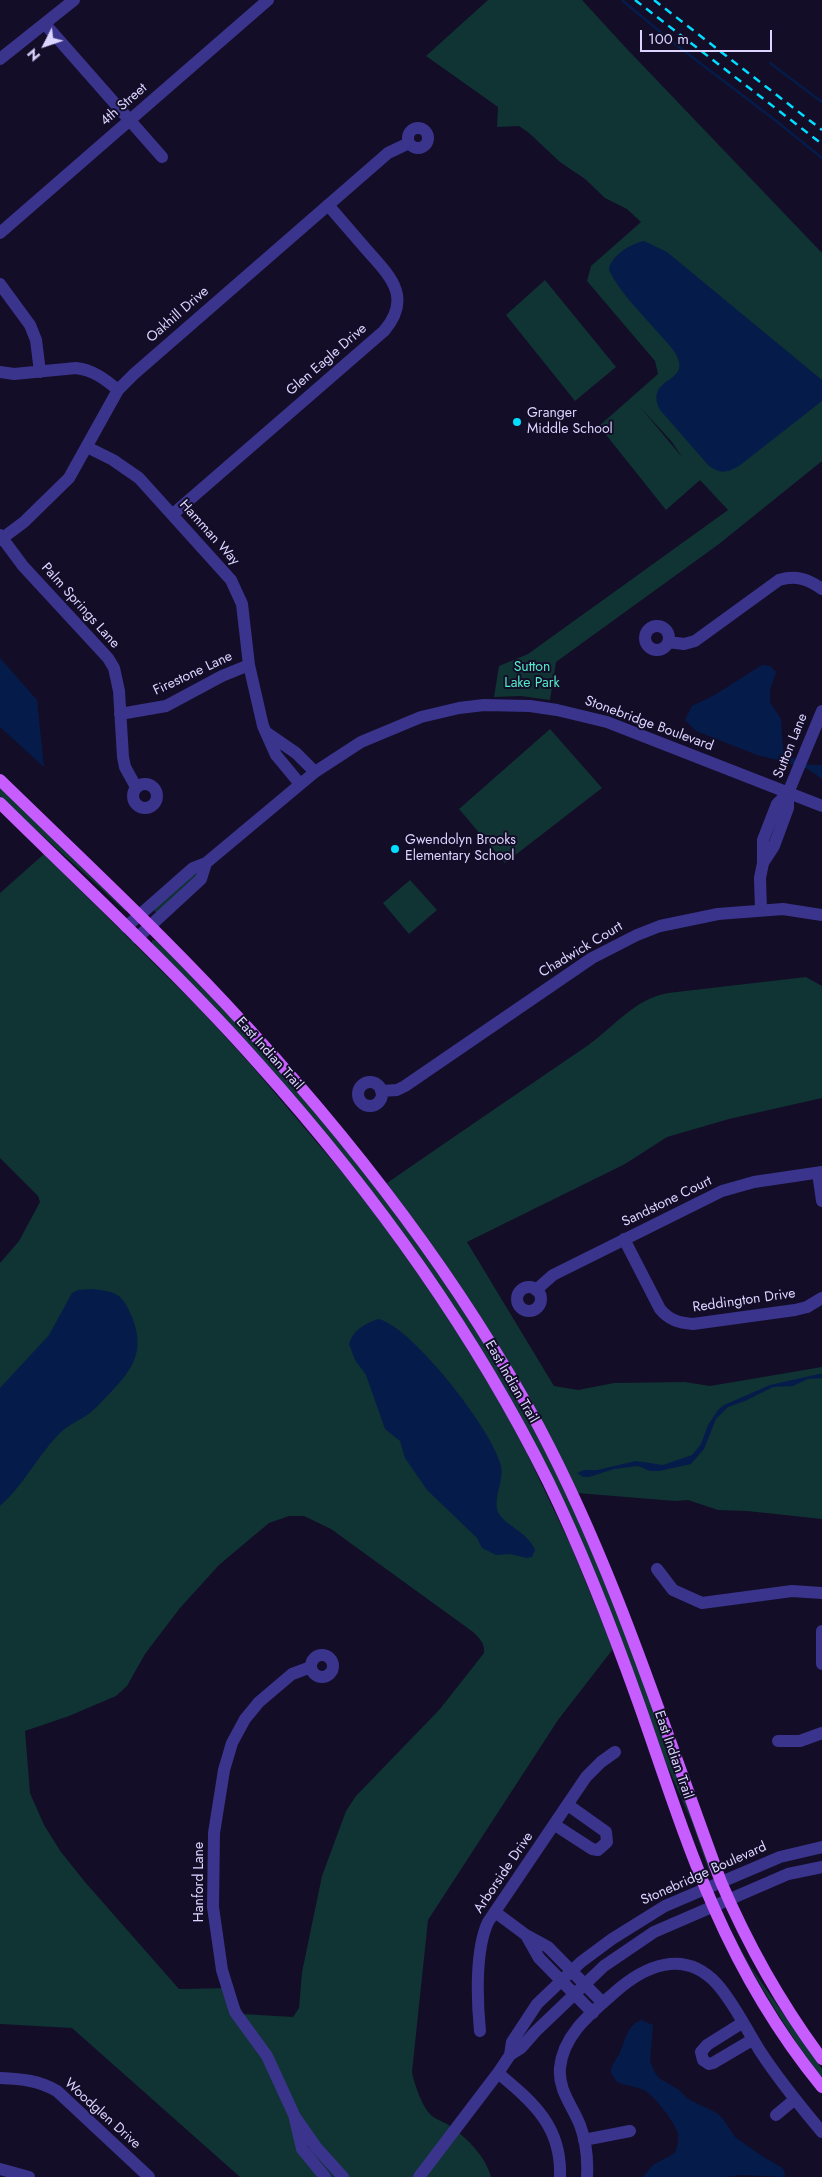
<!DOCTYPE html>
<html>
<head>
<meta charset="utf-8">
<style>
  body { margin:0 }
  #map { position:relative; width:822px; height:2177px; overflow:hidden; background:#130d28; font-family:Jost,sans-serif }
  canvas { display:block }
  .north { position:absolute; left:20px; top:20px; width:50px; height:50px; -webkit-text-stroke:4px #130d28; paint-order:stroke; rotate:229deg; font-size:14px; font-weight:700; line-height:20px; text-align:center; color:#dbd5ff }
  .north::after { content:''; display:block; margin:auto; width:18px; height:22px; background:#dbd5ff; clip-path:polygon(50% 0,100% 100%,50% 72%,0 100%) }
  .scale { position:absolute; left:640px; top:30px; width:132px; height:22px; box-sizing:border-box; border:2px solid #dbd5ff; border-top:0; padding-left:6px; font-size:15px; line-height:18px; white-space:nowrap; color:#dbd5ff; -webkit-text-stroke:4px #130d28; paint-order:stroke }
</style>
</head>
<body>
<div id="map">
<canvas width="822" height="2177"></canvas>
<div class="north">N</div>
<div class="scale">100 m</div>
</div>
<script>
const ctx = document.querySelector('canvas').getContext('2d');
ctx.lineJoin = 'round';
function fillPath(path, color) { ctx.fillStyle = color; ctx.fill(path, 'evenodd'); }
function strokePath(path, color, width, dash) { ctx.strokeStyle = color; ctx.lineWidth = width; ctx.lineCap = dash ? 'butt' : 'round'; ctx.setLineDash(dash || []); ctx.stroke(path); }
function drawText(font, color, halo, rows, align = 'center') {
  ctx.font = font + ' Jost,sans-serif'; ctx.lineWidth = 4; ctx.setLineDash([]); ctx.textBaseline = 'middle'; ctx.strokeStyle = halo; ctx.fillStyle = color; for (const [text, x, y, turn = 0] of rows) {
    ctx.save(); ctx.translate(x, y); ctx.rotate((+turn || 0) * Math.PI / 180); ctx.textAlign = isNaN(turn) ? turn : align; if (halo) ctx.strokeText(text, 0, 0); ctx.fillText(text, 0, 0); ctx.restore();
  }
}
fillPath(new Path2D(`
  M488,0H582L627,49L822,253V461L719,544L556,662L550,700L521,696L494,697L499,666L528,654L728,510L700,480L666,510L599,426L658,374L655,361L587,281L591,266L641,222L627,209L605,198L585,179L560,162L529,133L519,126L497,127L498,107L426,56ZM641,408L672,442L682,457Z
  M545,280L616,367L575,401L506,315Z
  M550,729L602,788L505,863L459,809Z
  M0,787L126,910L125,911C84,872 40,835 0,796Z
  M44,854L199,1008L252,1066L364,1198L441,1305L514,1426L572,1548L613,1649L558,1720L428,1920L412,2072C414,2083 422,2106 430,2114C434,2119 442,2121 447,2124C464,2135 486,2156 491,2177H240L72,2028L0,2024V1263L19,1241L40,1202L38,1196L0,1158V893ZM289,1516H304L331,1529L473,1632C480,1639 485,1643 484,1653L440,1709L356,1796L346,1811L322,1876L302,1972L299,2008L293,2017L243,2014L232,1988L179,1989L85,1882L61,1852L44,1825L30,1793L25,1731L69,1716L116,1696L127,1686L145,1654L180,1608L219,1565L269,1523Z
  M195,873H199L158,913L155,912L154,909Z
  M410,880L437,910L409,934L383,903Z
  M152,940H156C326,1111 479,1300 579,1520C631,1633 668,1754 711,1871H709L692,1822L666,1763L610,1610L432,1274L152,945Z
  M806,977L822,986V1098L729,1119L667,1137L625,1164L467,1242L554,1386L578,1390L614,1383L685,1382L710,1386L822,1367V1519L747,1511L718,1510L688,1500L675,1501L577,1493L387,1183C453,1137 520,1092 587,1046C614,1027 634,999 668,993Z
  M723,1916L750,1966L822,2069V2078C783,2027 752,1973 723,1916Z`), '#103333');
fillPath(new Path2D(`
  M644,241L667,252L822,380V401L739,466C726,473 721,474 709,466L660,410C645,379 684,383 679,362C676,349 662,338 654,328C638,310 619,291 609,270C610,256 632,243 644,241Z
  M0,658L37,700L44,767L0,727Z
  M762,665L770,666L776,672L770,690V702L781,719L783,750L788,756L810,765H822V779L808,769L782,761L757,755L696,731L685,720L692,706L713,696Z
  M92,1289C117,1292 122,1293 132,1317C145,1350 134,1368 111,1392C104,1399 97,1407 90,1413C79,1421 67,1425 58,1435C37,1457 23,1486 0,1506V1388L49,1335L72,1293L78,1290Z
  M378,1319C411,1325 494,1432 501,1466C504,1481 493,1498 498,1512C504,1525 528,1532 535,1550L532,1557L527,1558L510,1554L496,1555L482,1548L477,1538L427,1490L405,1458L400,1441L385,1429L366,1375L355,1360L349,1344C353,1330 364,1324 378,1319Z
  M819,1374H822V1378L808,1379L793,1386L773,1387L745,1401L728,1407L716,1419L704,1449L691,1464L659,1471H650L638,1466L614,1469L589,1477H583L577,1473L584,1470H597L636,1461L663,1465L692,1455L701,1444L708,1425L718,1410L724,1405L770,1385Z
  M641,2020L653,2025L650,2061L654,2071L659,2078L679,2090L688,2099L717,2113L723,2119L735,2137L762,2156L781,2167L784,2170L785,2177L740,2175L725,2177H643L653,2165L675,2153C677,2147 679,2141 678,2134C676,2124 654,2095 644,2090C636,2086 626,2086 617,2082L611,2073C611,2062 618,2059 621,2050C626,2038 628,2025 641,2020Z`), '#051c4a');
strokePath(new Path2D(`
  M623,1L675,44L775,120L822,158
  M770,63L822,102`), '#051c4a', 2.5);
strokePath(new Path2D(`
  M45,24L162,157
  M0,59L74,0
  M408 138a10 10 0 1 1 20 0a10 10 0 1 1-20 0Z
  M0,233L268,0
  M0,284L30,325L36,340L40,372
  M0,372L14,374L76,368C93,370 105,379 118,390
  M87,447L113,460L139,478L231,580L242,604L249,665L263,726L276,755L300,784
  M173,514L384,331C413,297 390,276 366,249C353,234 341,220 328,205
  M0,535L23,566L108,658L114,668L119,691L123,757L125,767L136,787
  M0,540L24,522L69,478L118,390L134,374L388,153L409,143
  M645 638a12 12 0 1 1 24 0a12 12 0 1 1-24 0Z
  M668,642L684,644L695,641L779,580C796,575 808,579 822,589
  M120,714L166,706L222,676L249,665
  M267,733L296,753L315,772
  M133 796a12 12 0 1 1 24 0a12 12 0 1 1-24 0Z
  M763,863L774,846L788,808V793L822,711
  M761,910L760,878L763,863V840L777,804L788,793
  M126,927L193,868L206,863L315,772L361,742L421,717L459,708L484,705L530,706L557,710L607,722L822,806
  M137,938L201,879L206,863
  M358 1094a12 12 0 1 1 24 0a12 12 0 1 1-24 0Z
  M381,1091L397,1090L405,1086L592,958L637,935L660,926L718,914L783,909L822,915
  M818,1173L822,1201
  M624,1239L660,1309C669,1320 679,1323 693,1324L795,1310L807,1307L822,1298
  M517 1299a12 12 0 1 1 24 0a12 12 0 1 1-24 0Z
  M536,1290L553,1275L722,1191L754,1182L822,1172
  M657,1569L673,1590L702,1603L792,1591L822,1593
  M822,1631V1664
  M311 1666a11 11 0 1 1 22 0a11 11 0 1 1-22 0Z
  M311,1667L292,1674L259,1702L245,1719L232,1743L224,1770L214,1833L213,1907L222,1970L235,2012L267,2056L295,2117L316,2147L343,2177
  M778,1741H800L822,1733
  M555,1825L592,1849L598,1850L607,1842L606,1832L568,1805
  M495,1912L526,1935L548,1947L603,2003
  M526,1935L539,1958L593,2013
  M742,2023L707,2045L701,2052L703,2060L709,2064L713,2063L752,2040
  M480,2031C477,2001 475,1950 488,1922L586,1777L601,1762L615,1752
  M510,2055L521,2048L535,2032L604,1966L654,1932L788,1874L822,1867
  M498,2073C534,2103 562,2127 560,2177
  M0,2078C21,2079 38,2080 57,2091L149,2177
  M776,2115L794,2100
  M295,2119L302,2149L325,2177
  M584,2140L630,2131
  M0,2169L29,2177
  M419,2177L498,2073L510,2055L512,2042L537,2004L581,1962L612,1939L665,1906L780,1857L822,1847
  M587,2177C588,2159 586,2141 580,2125C572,2105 558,2090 560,2068C563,2035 590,2014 614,1993C644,1966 684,1948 717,1984C734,2003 746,2029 760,2051C779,2080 800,2106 822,2132`), '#3a348c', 12);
strokePath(new Path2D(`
  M0,780C75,853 152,925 224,1002C345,1131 455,1271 539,1427C616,1572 664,1729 721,1882C748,1945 781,2004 822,2059
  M0,803C86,888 176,971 257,1062C371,1189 472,1328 548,1481C583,1553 612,1628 639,1704C663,1772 685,1842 714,1908C742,1972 778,2033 822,2087`), '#c75cff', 12);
strokePath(new Path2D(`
  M635,0L822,144
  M654,0L822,130`), '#01deff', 2.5, [8, 6]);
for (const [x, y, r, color] of [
  [517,422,5,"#01deff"],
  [395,849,5,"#01deff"]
]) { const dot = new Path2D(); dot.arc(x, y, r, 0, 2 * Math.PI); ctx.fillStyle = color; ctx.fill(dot); strokePath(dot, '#130d28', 2); }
drawText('14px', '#dbd5ff', '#130d28', [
  ["4th Street",124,105,-41],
  ["Oakhill Drive",178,315,-41],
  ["Glen Eagle Drive",327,360,-41],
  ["Hamman Way",209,533,48],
  ["Palm Springs Lane",80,606,48],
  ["Firestone Lane",193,674,-25],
  ["Stonebridge Boulevard",649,724,20],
  ["Sutton Lane",791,746,-68],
  ["Chadwick Court",581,950,-31],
  ["East Indian Trail",269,1054,48],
  ["Sandstone Court",667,1202,-26],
  ["Reddington Drive",744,1301,-8],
  ["East Indian Trail",511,1382,60],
  ["East Indian Trail",673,1755,71],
  ["Arborside Drive",504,1873,-56],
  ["Stonebridge Boulevard",704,1874,-24],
  ["Hanford Lane",200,1882,-90],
  ["Woodglen Drive",102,2114,42]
]);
drawText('14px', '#dbd5ff', '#130d28', [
  ["Granger",527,414],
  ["Middle School",527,430],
  ["Gwendolyn Brooks",405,841],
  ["Elementary School",405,857]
], 'left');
drawText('14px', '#54ebca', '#130d28', [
  ["Sutton",532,668],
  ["Lake Park",532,684]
]);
</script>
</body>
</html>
